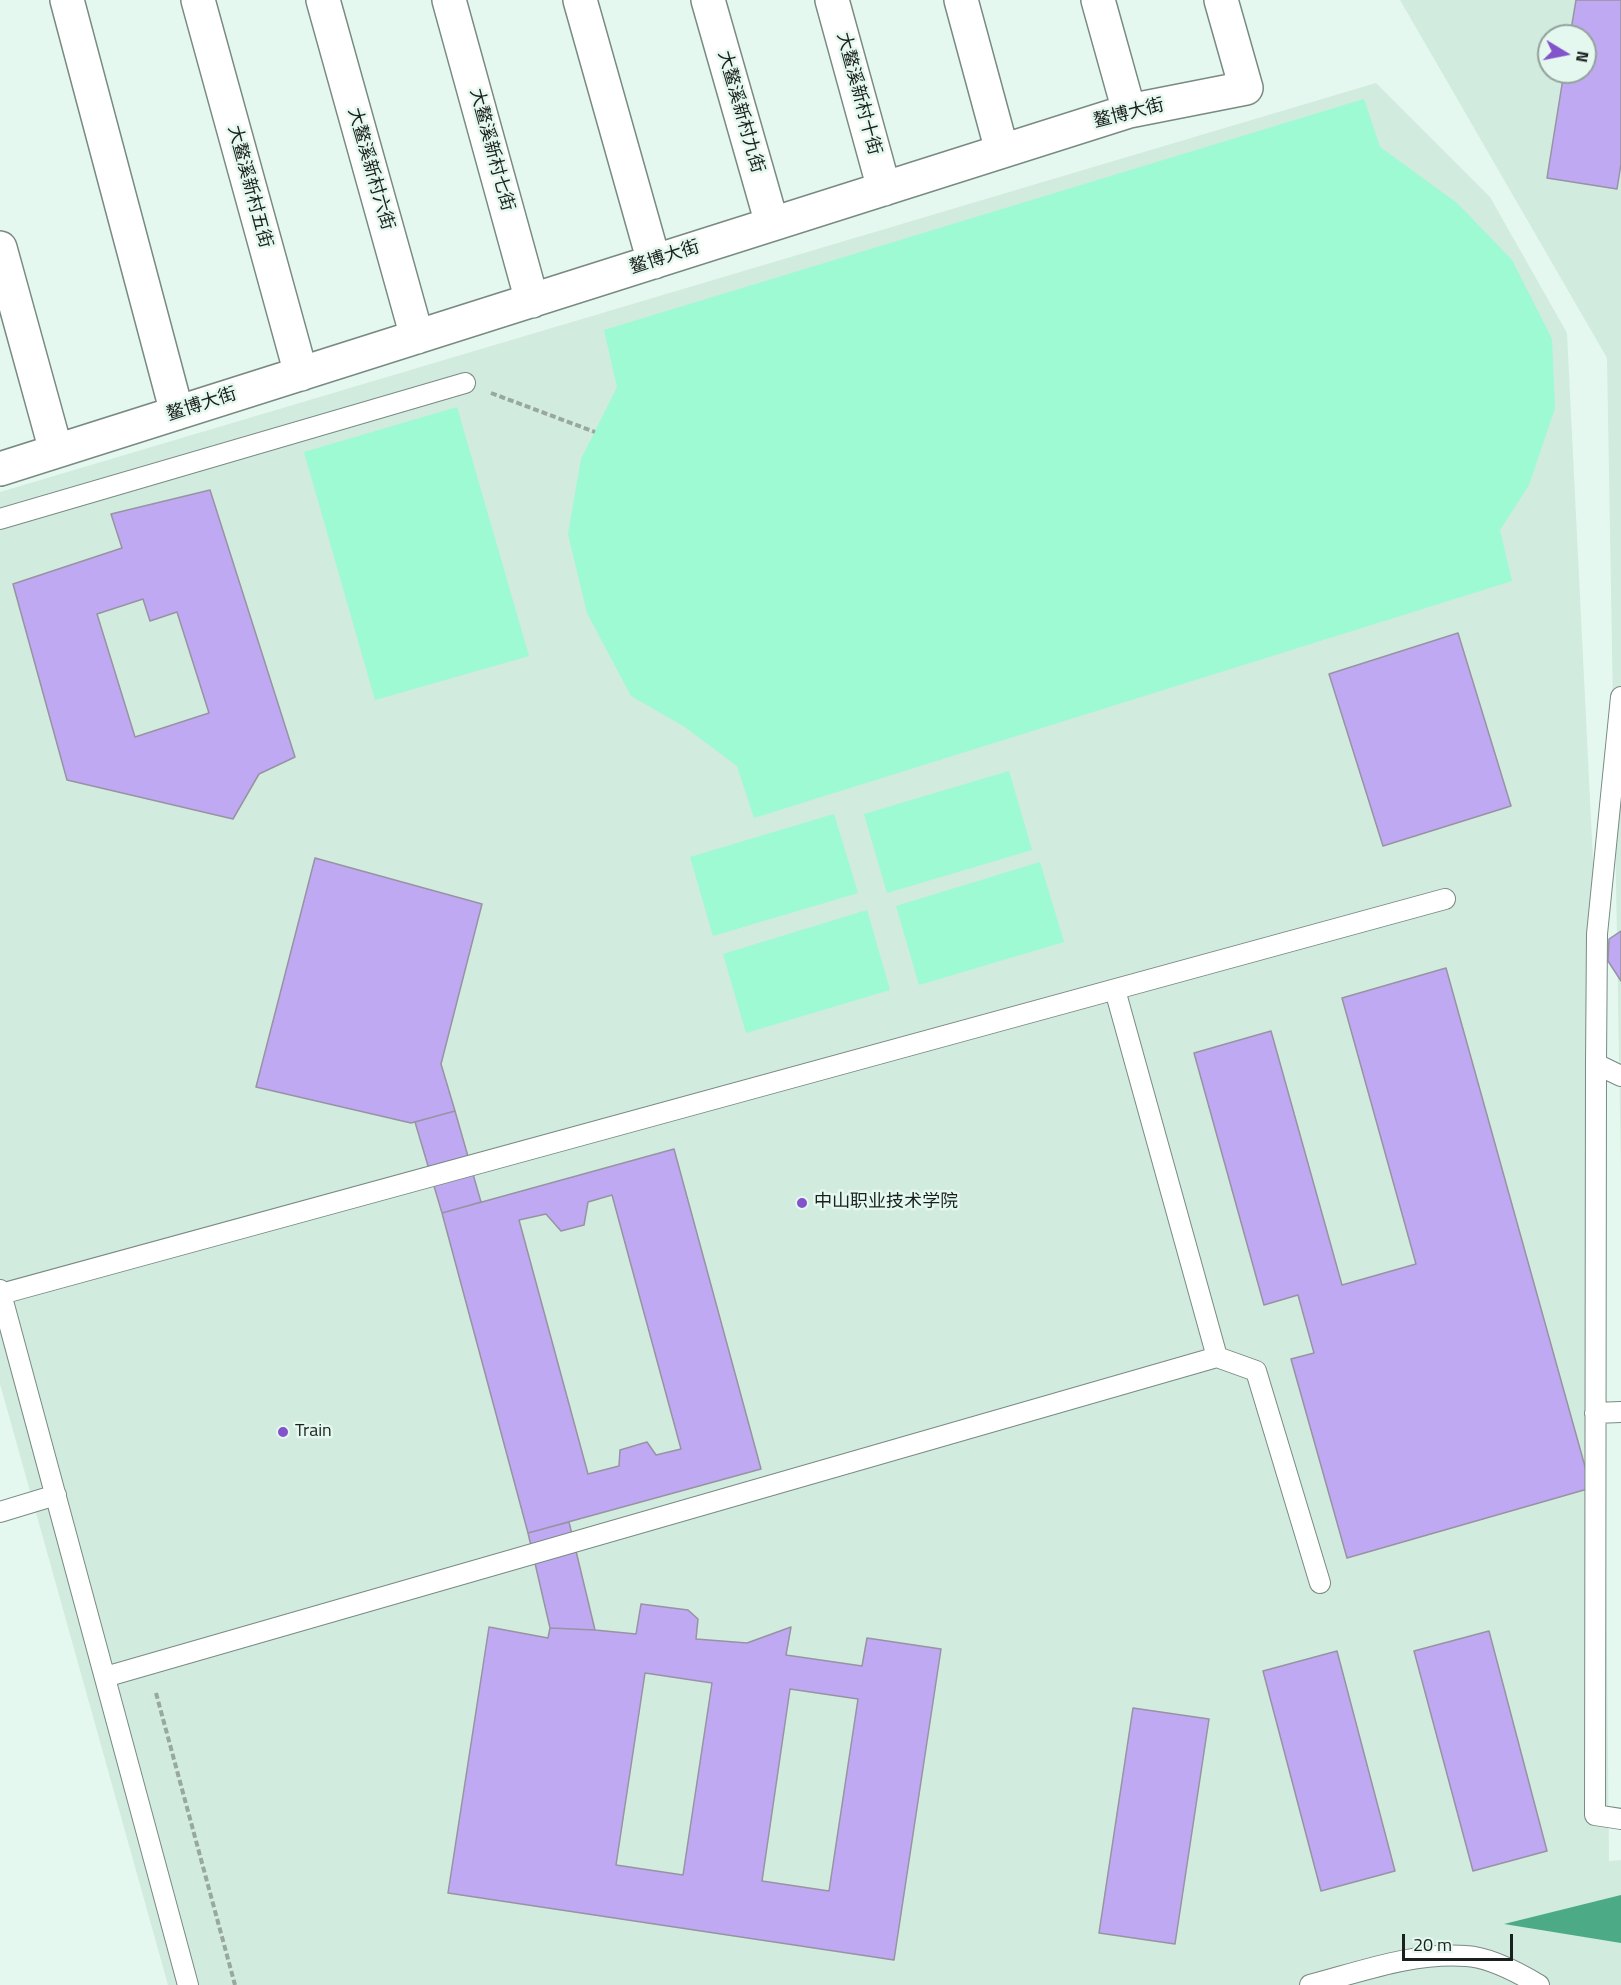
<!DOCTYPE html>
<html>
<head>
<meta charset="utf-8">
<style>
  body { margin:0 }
  #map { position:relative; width:1621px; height:1985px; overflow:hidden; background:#e5f8ef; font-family:"Titillium Web",sans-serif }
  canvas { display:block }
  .north { position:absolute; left:1537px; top:24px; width:60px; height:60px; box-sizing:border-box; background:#e5f8ef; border:2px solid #93a29b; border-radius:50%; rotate:100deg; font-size:16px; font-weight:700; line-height:24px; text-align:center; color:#19201d }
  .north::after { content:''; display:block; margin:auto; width:21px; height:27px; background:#8253cb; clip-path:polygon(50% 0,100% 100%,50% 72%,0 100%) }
  .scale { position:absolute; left:1402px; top:1934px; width:111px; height:27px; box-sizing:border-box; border:3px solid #19201d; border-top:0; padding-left:8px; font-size:18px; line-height:21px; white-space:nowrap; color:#19201d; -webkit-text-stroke:4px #e5f8ef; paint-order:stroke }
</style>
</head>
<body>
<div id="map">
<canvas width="1621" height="1985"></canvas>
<div class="north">N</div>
<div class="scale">20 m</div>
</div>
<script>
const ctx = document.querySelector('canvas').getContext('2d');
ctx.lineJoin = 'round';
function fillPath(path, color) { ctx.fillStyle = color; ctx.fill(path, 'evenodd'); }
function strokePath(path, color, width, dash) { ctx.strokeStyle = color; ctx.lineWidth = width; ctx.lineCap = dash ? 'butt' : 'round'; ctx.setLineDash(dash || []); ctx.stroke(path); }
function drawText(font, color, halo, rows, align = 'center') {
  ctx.font = font + ' "Titillium Web","Noto Sans SC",sans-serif'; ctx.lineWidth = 5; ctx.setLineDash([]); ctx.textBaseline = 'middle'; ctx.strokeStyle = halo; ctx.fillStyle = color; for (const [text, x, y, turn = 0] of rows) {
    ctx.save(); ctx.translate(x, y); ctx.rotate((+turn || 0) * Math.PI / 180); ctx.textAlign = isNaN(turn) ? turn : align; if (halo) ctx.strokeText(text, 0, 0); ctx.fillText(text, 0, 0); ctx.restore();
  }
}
fillPath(new Path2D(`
  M1400,0H1621V1173L1607,358ZM1549,36H1585V72H1549Z
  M1376,83L1490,197L1567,333L1601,1022L1609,1861L1621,1860V1985H168L0,1384V492Z`), '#d1ebdf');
fillPath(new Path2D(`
  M1364,99L1380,147L1457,203L1512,260L1552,339L1555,408L1529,485L1500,530L1512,581L754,818L737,766L685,727L631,696L587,613L568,534L581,459L617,387L604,330Z
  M457,407L529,656L375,700L304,452Z
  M1009,771L1032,850L887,893L864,814Z
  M834,814L858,893L713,936L690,857Z
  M1040,862L1064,942L919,985L896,906Z
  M867,910L890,990L746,1033L723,954Z`), '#9dfad3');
fillPath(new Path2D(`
  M1621,1895V1943L1504,1924Z`), '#4cab86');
const building = new Path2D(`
  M1576,0H1621V164L1617,189L1547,178L1564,72H1585V36H1570Z
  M210,490L295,757L259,774L233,819L67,780L13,584L122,548L111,514ZM143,599L150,621L177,612L209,713L135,737L97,614Z
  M1458,633L1511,806L1383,846L1329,674Z
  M315,858L482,904L441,1064L455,1111L411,1123L256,1087Z
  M1621,931V981L1608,961L1609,939Z
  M1446,968L1591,1488L1347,1558L1291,1359L1314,1353L1298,1295L1264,1305L1194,1053L1271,1031L1342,1285L1416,1264L1342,998Z
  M455,1111L481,1202L442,1213L415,1122Z
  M674,1149L761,1469L528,1533L442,1213ZM612,1195L681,1449L656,1455L647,1442L620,1450L619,1466L588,1474L519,1220L546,1214L561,1231L584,1225L588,1202Z
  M569,1522L595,1630L550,1628L528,1533Z
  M641,1604L688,1610L698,1619L696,1639L747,1643L791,1627L786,1655L862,1666L867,1638L941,1649L894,1960L448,1893L489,1627L548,1638L550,1628L595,1630L636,1634ZM645,1673L712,1683L683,1875L616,1865ZM790,1689L858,1699L829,1891L762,1881Z
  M1489,1631L1547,1851L1473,1871L1414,1651Z
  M1337,1651L1395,1871L1321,1891L1263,1671Z
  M1133,1708L1209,1719L1175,1944L1099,1933Z`);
fillPath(building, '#c0a9f3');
strokePath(building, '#9793a2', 1.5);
const service = new Path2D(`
  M0,519L465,383
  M1115,990L1217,1357L1256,1371L1320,1583
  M1596,1064L1597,934L1621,697
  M1621,1076L1596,1064L1595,1815L1621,1819
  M0,1290L188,1985
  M1,1294L1445,899
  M1595,1413L1621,1412
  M0,1512L56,1495
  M105,1677L1217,1357
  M1310,1985C1360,1972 1413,1952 1466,1956C1488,1957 1519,1973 1539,1985`);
const minor = new Path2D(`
  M67,0L177,413
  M198,0L301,374
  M323,0L417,337
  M449,0L532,301
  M580,0L654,262
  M708,0L772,224
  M832,0L884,189
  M961,0L1002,151
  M1098,0L1129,111
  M0,248L56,451
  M0,469L1129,111L1246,88L1221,0`);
strokePath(service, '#798a82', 22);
strokePath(minor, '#798a82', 36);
strokePath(new Path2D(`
  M491,393L595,432
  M156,1693L235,1985`), '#99a7a1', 4, [6, 3]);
strokePath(service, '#fff', 20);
strokePath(minor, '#fff', 33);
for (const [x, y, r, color] of [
  [802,1203,6,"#8253cb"],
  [283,1432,6,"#8253cb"]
]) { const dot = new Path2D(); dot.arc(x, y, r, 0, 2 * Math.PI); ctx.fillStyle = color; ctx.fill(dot); strokePath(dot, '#e5f8ef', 2); }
drawText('18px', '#19201d', '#e5f8ef', [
  ["大鳌溪新村十街",858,94,75],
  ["大鳌溪新村九街",740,112,74],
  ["鳌博大街",1129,114,-14],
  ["大鳌溪新村七街",491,150,75],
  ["大鳌溪新村六街",370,169,74],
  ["大鳌溪新村五街",249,187,75],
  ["鳌博大街",665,258,-18],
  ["鳌博大街",202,405,-18]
]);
drawText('18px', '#19201d', '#e5f8ef', [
  ["中山职业技术学院",814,1203],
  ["Train",295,1432]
], 'left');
</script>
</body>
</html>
